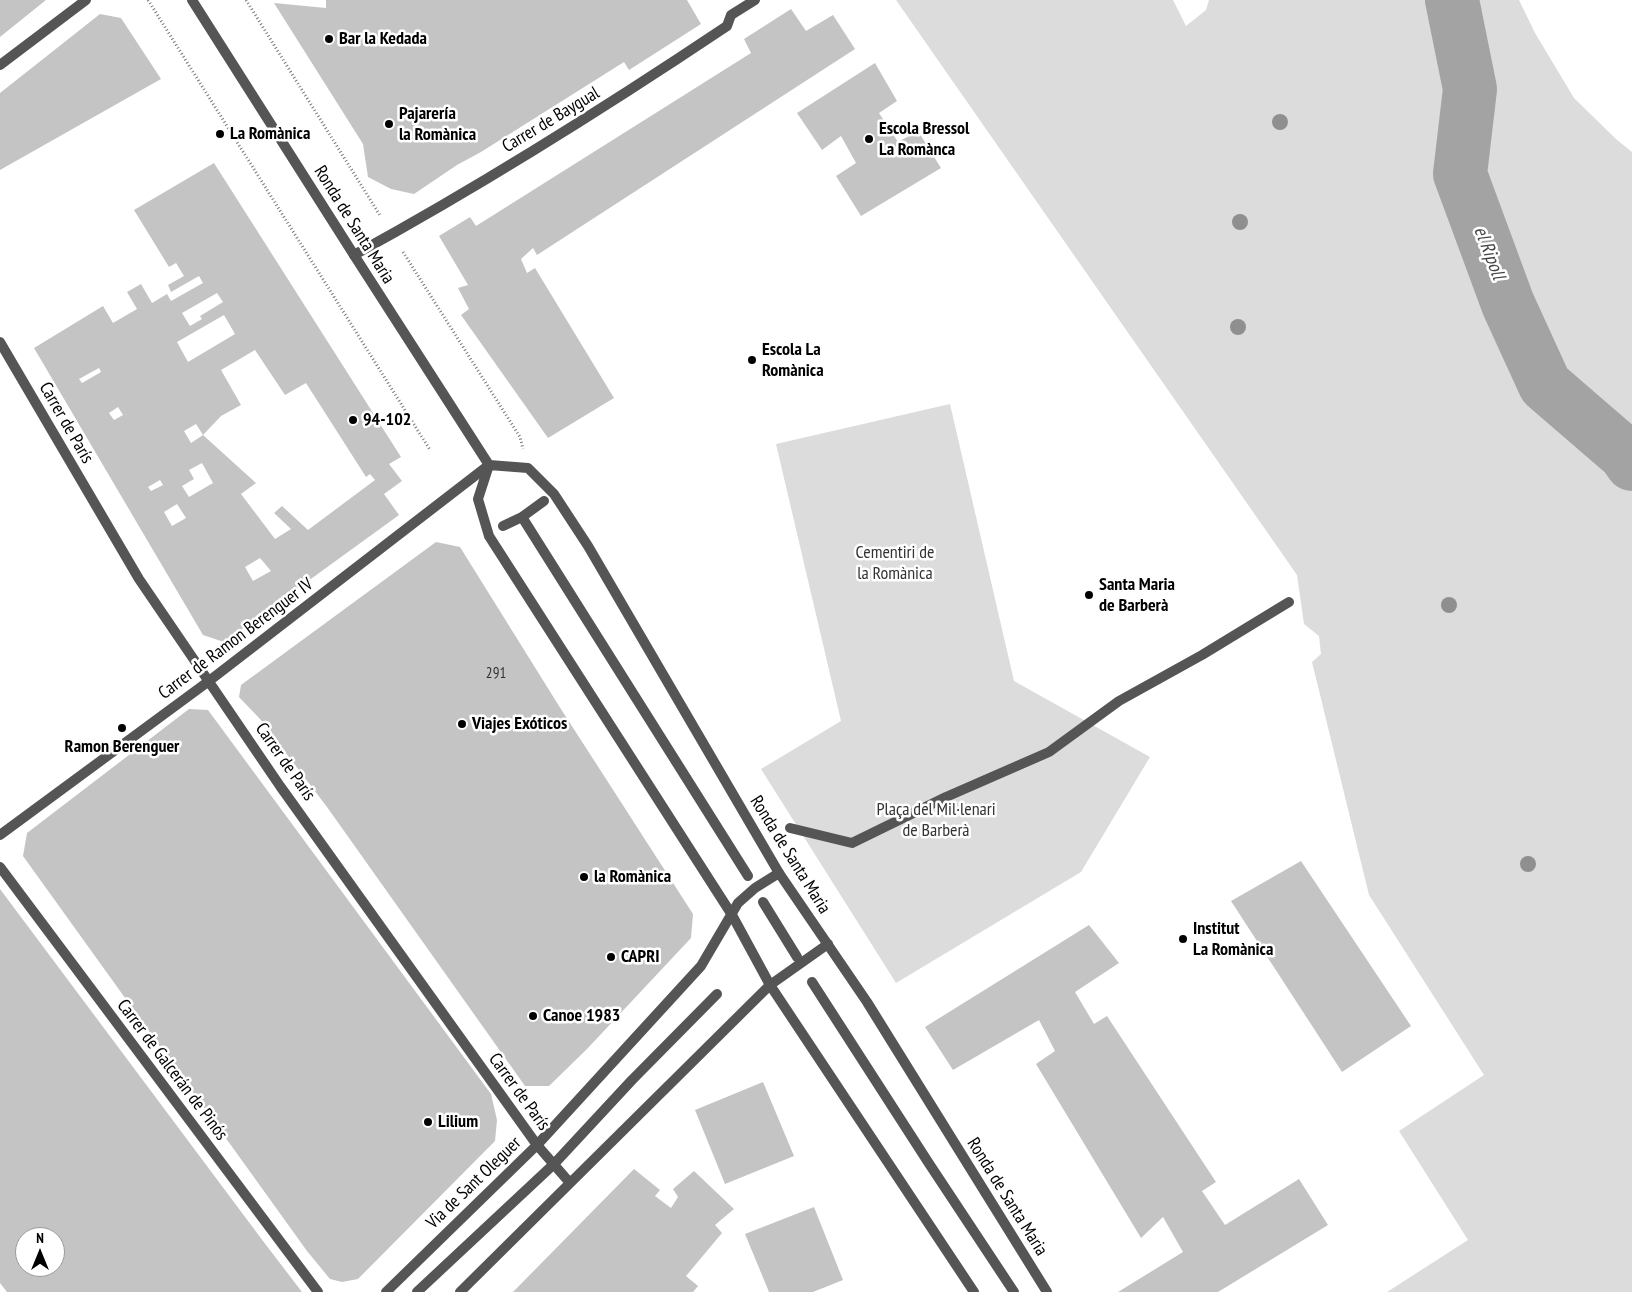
<!DOCTYPE html>
<html>
<head>
<meta charset="utf-8">
<style>
  body { margin:0 }
  #map { position:relative; width:1632px; height:1292px; overflow:hidden; background:#fff; font-family:"PT Sans Narrow",sans-serif }
  canvas { display:block }
  .north { position:absolute; left:15px; top:1227px; width:50px; height:50px; box-sizing:border-box; background:#fff; border:1px solid #999; border-radius:50%; rotate:0deg; font-size:14px; font-weight:700; line-height:20px; text-align:center; color:#000 }
  .north::after { content:''; display:block; margin:auto; width:18px; height:22px; background:#000; clip-path:polygon(50% 0,100% 100%,50% 72%,0 100%) }
</style>
</head>
<body>
<div id="map">
<canvas width="1632" height="1292"></canvas>
<div class="north">N</div>
</div>
<script>
const ctx = document.querySelector('canvas').getContext('2d');
ctx.lineJoin = 'round';
function fillPath(path, color) { ctx.fillStyle = color; ctx.fill(path, 'evenodd'); }
function strokePath(path, color, width, dash) { ctx.strokeStyle = color; ctx.lineWidth = width; ctx.lineCap = dash ? 'butt' : 'round'; ctx.setLineDash(dash || []); ctx.stroke(path); }
function drawText(font, color, halo, rows, align = 'center') {
  ctx.font = font + ' "PT Sans Narrow",sans-serif'; ctx.lineWidth = 5; ctx.setLineDash([]); ctx.textBaseline = 'middle'; ctx.strokeStyle = halo; ctx.fillStyle = color; for (const [text, x, y, turn = 0] of rows) {
    ctx.save(); ctx.translate(x, y); ctx.rotate((+turn || 0) * Math.PI / 180); ctx.textAlign = isNaN(turn) ? turn : align; if (halo) ctx.strokeText(text, 0, 0); ctx.fillText(text, 0, 0); ctx.restore();
  }
}
fillPath(new Path2D(`
  M896,0H1173L1186,26L1206,10L1209,0H1519L1535,33L1574,98L1616,139L1632,152V1292H1387L1468,1240L1399,1131L1484,1075L1369,895L1312,662L1321,654L1319,636L1304,624L1297,575Z
  M950,404L1014,681L1150,757L1081,872L896,983L761,769L841,721L776,444Z`), '#dcdcdc');
strokePath(new Path2D(`
  M1452,0L1470,89L1460,174L1508,304L1545,385L1625,454L1632,464`), '#a3a3a3', 54);
fillPath(new Path2D(`
  M0,0H46L0,37Z
  M326,0H687L701,24L629,70L624,62L481,152L457,165L414,194L391,189L368,177L363,144L274,3L326,8Z
  M791,9L806,31L833,15L855,49L537,255L533,248L521,259L527,273L535,268L614,398L548,438L461,315L469,309L458,288L468,285L439,236L470,217L476,226L751,53L744,39Z
  M100,14L121,18L161,79L0,170V93Z
  M875,63L897,101L879,113L898,142L918,131L941,168L861,216L836,176L856,163L841,136L822,150L797,113Z
  M214,163L401,457L389,464L402,481L384,494L399,515L224,642L203,635L34,348L103,306L113,323L137,309L127,292L141,284L152,303L167,294L171,301L203,283L199,276L171,292L168,285L184,276L176,263L169,267L134,210ZM217,293L223,302L200,316L202,319L190,326L182,313ZM224,315L235,334L188,362L177,342ZM255,350L285,395L306,383L366,477L370,474L375,480L308,530L282,506L274,513L291,529L275,539L241,494L256,483L203,435L191,443L184,431L196,424L203,435L221,416L241,405L221,370ZM99,368L101,372L82,383L79,379ZM118,407L123,415L114,420L109,413ZM202,463L213,483L189,497L182,486L194,479L189,470ZM160,480L163,485L151,491L148,487ZM177,504L186,518L172,526L164,512ZM260,558L271,571L253,581L245,567Z
  M436,542L460,547L559,706L693,914L691,938L587,1049L549,1086H525L327,807L260,719L239,697L241,685Z
  M189,709L208,710L491,1094L497,1120L495,1141L358,1279L342,1282L330,1279L307,1251L23,856L27,833Z
  M1301,861L1411,1026L1342,1072L1231,901Z
  M0,889L263,1241L302,1292H7L0,1283ZM25,1237H55V1267H25Z
  M1089,925L1119,963L1075,992L1094,1024L1107,1016L1216,1182L1202,1191L1225,1225L1299,1179L1328,1225L1218,1292H1118L1183,1252L1163,1217L1141,1238L1036,1064L1055,1051L1039,1020L953,1070L925,1027Z
  M763,1082L794,1156L725,1184L695,1110Z
  M634,1169L660,1190L655,1196L671,1208L678,1197L673,1189L694,1171L734,1209L715,1225L722,1233L686,1276L698,1286L693,1292H513Z
  M814,1207L843,1280L813,1292H769L745,1234Z`), '#c4c4c4');
strokePath(new Path2D(`
  M148,0L430,450
  M246,0L381,217
  M403,252L520,437L523,449`), '#777', 3, [1, 2.5]);
strokePath(new Path2D(`
  M522,517L748,876
  M503,526L522,517L544,501
  M790,828L852,843L946,797L1049,752L1119,701L1202,655L1289,602
  M763,902L797,957
  M812,982L928,1162L1014,1292
  M417,1292L554,1164L632,1080L717,994`), '#555', 10);
strokePath(new Path2D(`
  M0,65L86,0
  M354,255C482,185 606,107 727,26L731,15L755,0
  M0,342L139,579L280,786L537,1145L570,1183
  M0,835L209,681L489,465
  M0,867L318,1292
  M386,1292L537,1145L701,966L738,903L755,888L779,873
  M460,1292L770,985L828,944`), '#555', 10);
strokePath(new Path2D(`
  M192,0L354,255L489,465
  M489,465L528,468L554,494L588,546L779,873L867,1002L1047,1292
  M489,465L478,499L489,536L732,915L770,985L974,1292`), '#555', 10);
ctx.fillStyle = '#8f8f8f';
for (const [x, y] of [
  [1280,122],
  [1240,222],
  [1238,327],
  [1449,605],
  [1528,864]
]) { ctx.beginPath(); ctx.arc(x, y, 8, 0, 2 * Math.PI); ctx.fill(); }
for (const [x, y, r, color] of [
  [329,39,5,"#000"],
  [389,124,5,"#000"],
  [220,134,5,"#000"],
  [869,139,5,"#000"],
  [752,360,5,"#000"],
  [353,420,5,"#000"],
  [1089,595,5,"#000"],
  [462,724,5,"#000"],
  [122,728,5,"#000"],
  [584,877,5,"#000"],
  [1183,939,5,"#000"],
  [611,957,5,"#000"],
  [533,1016,5,"#000"],
  [428,1122,5,"#000"]
]) { const dot = new Path2D(); dot.arc(x, y, r, 0, 2 * Math.PI); ctx.fillStyle = color; ctx.fill(dot); strokePath(dot, '#fff', 2); }
drawText('15px', '#313131', null, [
  ["291",496,674]
]);
drawText('bold 18px', '#000', '#fff', [
  ["Bar la Kedada",339,39],
  ["Pajarería",399,114],
  ["la Romànica",399,135],
  ["Escola Bressol",879,129],
  ["La Romànca",879,150],
  ["La Romànica",230,134],
  ["Escola La",762,350],
  ["Romànica",762,371],
  ["94-102",363,420],
  ["Santa Maria",1099,585],
  ["de Barberà",1099,606],
  ["Viajes Exóticos",472,724],
  ["Ramon Berenguer",122,747,"center"],
  ["la Romànica",594,877],
  ["Institut",1193,929],
  ["La Romànica",1193,950],
  ["CAPRI",621,957],
  ["Canoe 1983",543,1016],
  ["Lilium",438,1122]
], 'left');
drawText('18px', '#000', '#fff', [
  ["Carrer de Baygual",551,120,-31],
  ["Ronda de Santa Maria",354,225,58],
  ["Carrer de París",66,423,60],
  ["Carrer de Ramon Berenguer IV",236,639,-37],
  ["Carrer de París",285,762,55],
  ["Ronda de Santa Maria",790,855,58],
  ["Carrer de Galcerán de Pinós",172,1070,53],
  ["Carrer de París",519,1092,54],
  ["Via de Sant Oleguer",474,1183,-44],
  ["Ronda de Santa Maria",1007,1197,58]
]);
drawText('18px', '#333', '#fff', [
  ["Cementiri de",895,553],
  ["la Romànica",895,574],
  ["Plaça del Mil·lenari",936,810],
  ["de Barberà",936,831]
]);
drawText('italic 19px', '#444', '#fff', [
  ["el Ripoll",1489,253,69]
]);
</script>
</body>
</html>
